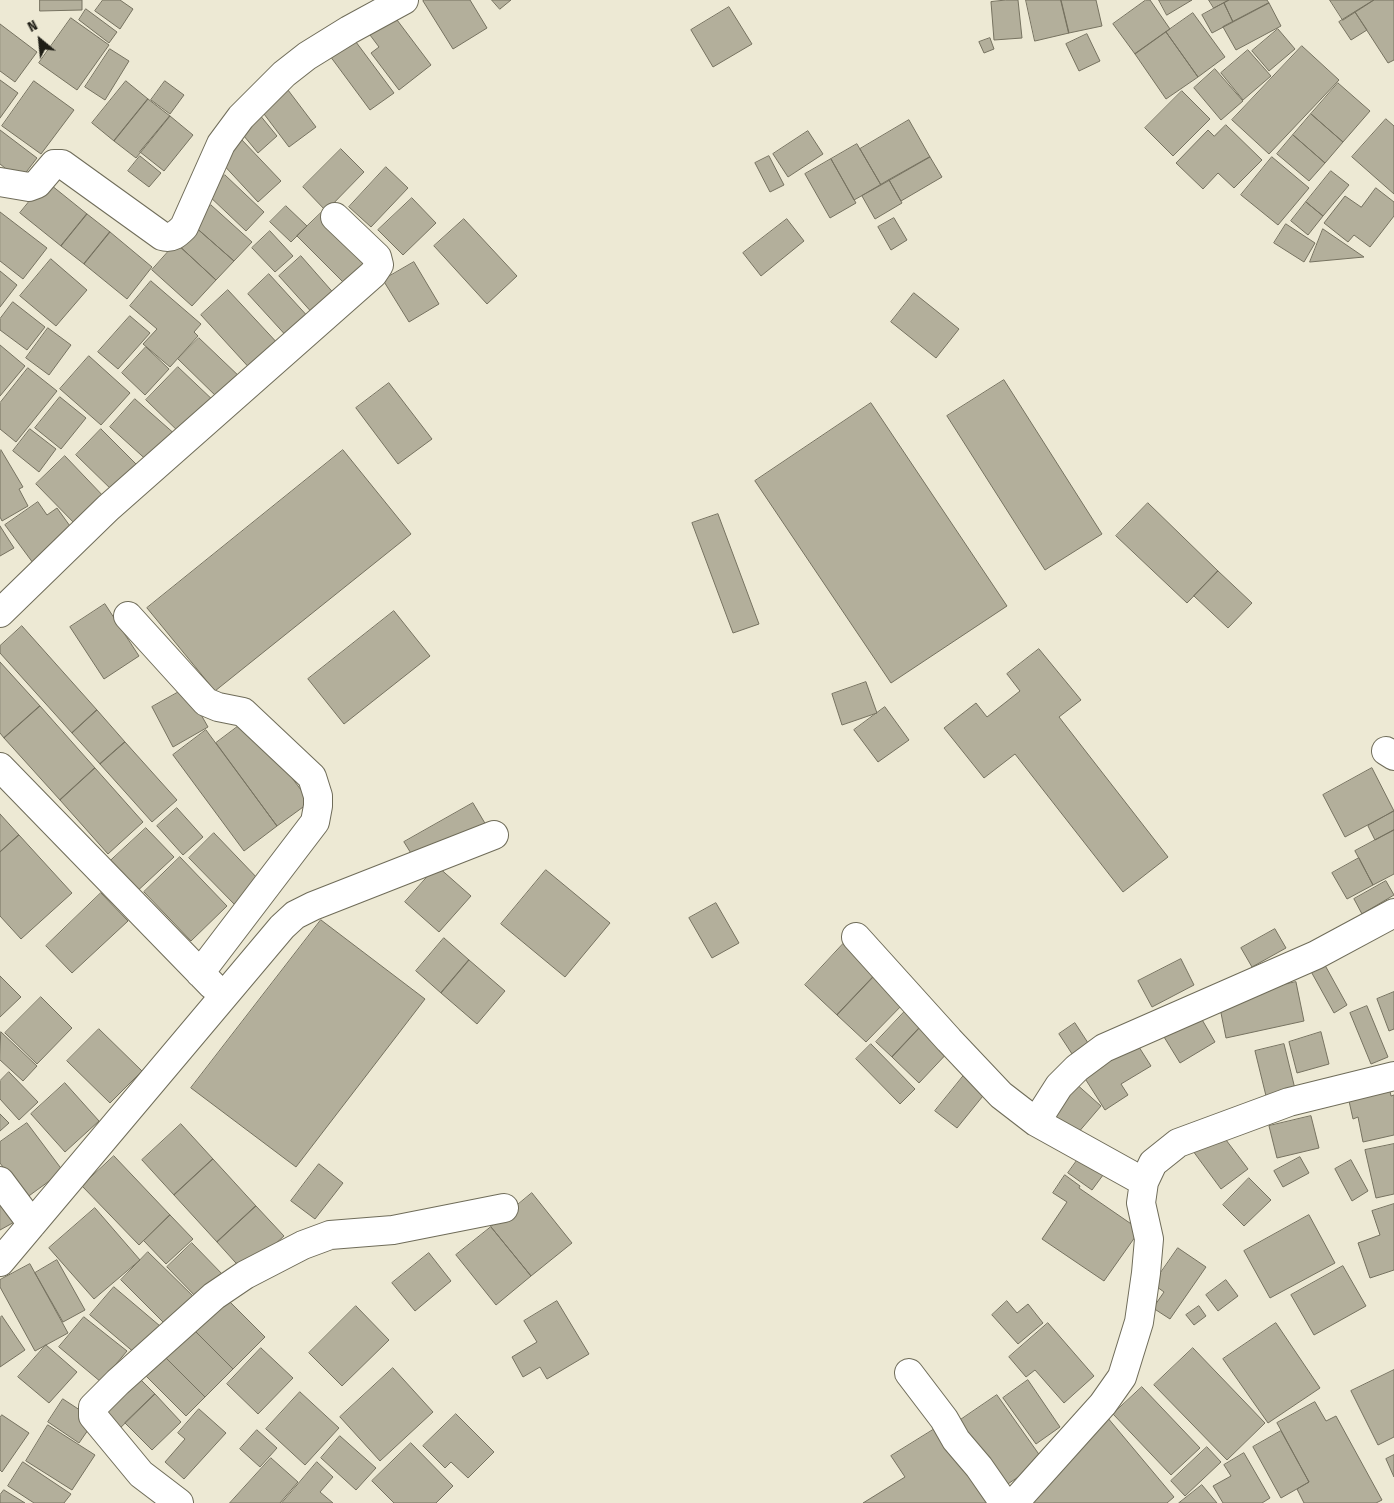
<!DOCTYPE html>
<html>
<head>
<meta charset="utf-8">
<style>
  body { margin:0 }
  #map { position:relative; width:1394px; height:1503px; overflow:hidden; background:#ede9d4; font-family:"Fira Sans Condensed",sans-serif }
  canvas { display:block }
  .north { position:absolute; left:15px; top:15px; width:50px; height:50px; -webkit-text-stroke:4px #ede9d4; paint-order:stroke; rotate:332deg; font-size:14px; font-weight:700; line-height:20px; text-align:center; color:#201f17 }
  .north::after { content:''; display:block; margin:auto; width:18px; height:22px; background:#201f17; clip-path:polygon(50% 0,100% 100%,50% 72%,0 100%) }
</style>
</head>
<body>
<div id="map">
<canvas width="1394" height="1503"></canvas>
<div class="north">N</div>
</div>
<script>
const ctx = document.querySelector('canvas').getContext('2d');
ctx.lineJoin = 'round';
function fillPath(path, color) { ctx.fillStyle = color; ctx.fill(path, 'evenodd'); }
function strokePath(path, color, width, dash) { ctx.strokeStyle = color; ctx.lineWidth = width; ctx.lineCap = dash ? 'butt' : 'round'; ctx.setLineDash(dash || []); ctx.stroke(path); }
const building = new Path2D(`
  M40,0H82V10L40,11Z
  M103,0H120L133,9L120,29L95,11Z
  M425,0H470L487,28L453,49L423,1Z
  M492,0H511L500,9Z
  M1006,0H1018L1022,38L994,40L991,2Z
  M1026,0H1061L1069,33L1035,41Z
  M1061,0H1096L1102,26L1069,33Z
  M1146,0H1150L1170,29L1135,54L1113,24Z
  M1159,0H1192L1167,15Z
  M1209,0H1229L1214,8Z
  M1229,0H1267L1269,3L1233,22L1224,3Z
  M1330,0H1374L1343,20Z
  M1374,0H1394V60L1388,63L1355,12Z
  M1224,3L1233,22L1212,33L1202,15Z
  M1269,3L1281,26L1236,50L1223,27Z
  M729,7L752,44L713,67L691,30Z
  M86,9L117,32L109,43L79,20Z
  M391,12L431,65L399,90L371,53L379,47L367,31Z
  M1355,12L1367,30L1351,40L1339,22Z
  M1193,13L1225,57L1198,77L1166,32Z
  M71,18L109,45L77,90L39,63Z
  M0,24L37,52L15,82L0,71Z
  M1278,29L1295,49L1269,71L1252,51Z
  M1166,32L1198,77L1166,99L1135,54Z
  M1087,34L1100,61L1079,71L1066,44Z
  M353,38L394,93L370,110L330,56Z
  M990,38L994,49L984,53L979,42Z
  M1302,46L1339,80L1269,154L1232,120Z
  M110,49L129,61L105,100L85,87Z
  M1248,50L1271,76L1243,100L1221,73Z
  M1215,69L1243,101L1221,120L1194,88Z
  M0,80L18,93L0,118Z
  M34,81L74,110L41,154L2,126Z
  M126,81L148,99L114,141L92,123Z
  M165,81L184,95L170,114L151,100Z
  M1338,83L1370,111L1343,142L1311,114Z
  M288,90L316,127L289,147L261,110Z
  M1182,91L1210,119L1173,156L1145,128Z
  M148,99L170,116L136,158L114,141Z
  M259,114L277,136L258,153L239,130Z
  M1311,114L1343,142L1325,163L1293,135Z
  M170,116L193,135L164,171L140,152Z
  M1386,119L1394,126V194L1352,157Z
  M909,120L930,157L881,185L860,149Z
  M1226,125L1262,160L1234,188L1218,173L1203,189L1176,163L1208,130L1214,136Z
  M0,130L37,158L20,180L0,164Z
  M808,131L823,154L788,177L773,154Z
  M1293,135L1325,163L1309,181L1277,154Z
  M241,139L281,181L258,202L219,160Z
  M857,144L881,185L854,200L831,159Z
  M341,149L364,172L326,211L303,187Z
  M140,156L161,173L149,187L128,171Z
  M769,156L784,185L770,192L755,163Z
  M930,157L942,177L901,201L889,180Z
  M1272,157L1309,188L1278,225L1241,195Z
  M831,159L856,203L830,218L805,174Z
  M386,167L408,188L371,227L349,207Z
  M1331,171L1349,185L1323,216L1306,202Z
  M225,175L264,212L246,231L207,194Z
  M889,180L902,203L875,219L862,196Z
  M46,181L87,214L61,246L20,213Z
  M1376,188L1394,202V216L1370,247L1354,235L1348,242L1324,223L1345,196L1361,207Z
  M412,198L436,223L403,255L378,230Z
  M1306,202L1323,216L1308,235L1291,221Z
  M211,205L252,242L234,261L193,225Z
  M286,206L307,226L291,242L270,222Z
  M0,212L47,248L23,279L0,261Z
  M322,212L373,264L349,288L297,236Z
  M87,214L110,232L84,264L61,246Z
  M894,218L907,240L891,250L878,227Z
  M464,219L517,276L487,304L434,246Z
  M787,219L804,241L761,276L743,253Z
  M1286,224L1315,243L1304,262L1274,243Z
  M193,225L234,261L216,280L176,243Z
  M1323,229L1364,257L1310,262Z
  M270,231L293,256L275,272L252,248Z
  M110,232L152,267L127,299L84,264Z
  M176,243L216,280L192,306L152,270Z
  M301,256L337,297L315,316L279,276Z
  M51,259L87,290L56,326L20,296Z
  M414,262L439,304L409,322L383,280Z
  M0,271L17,285L0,307Z
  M269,274L311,320L290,340L248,294Z
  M151,281L201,324L194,332L198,336L170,367L143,344L157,329L130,306Z
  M228,290L281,347L254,373L201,315Z
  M914,293L959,329L936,358L891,322Z
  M13,302L45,327L27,350L0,330V319Z
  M130,316L150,333L118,369L98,352Z
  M48,328L71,345L49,375L26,358Z
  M199,338L242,379L221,401L178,359Z
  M0,345L25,366L0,396Z
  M146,347L169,369L145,395L122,373Z
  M89,356L130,393L101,425L60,389Z
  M178,367L216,403L184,437L146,400Z
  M28,368L57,391L16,442L0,429V403Z
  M1004,380L1102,534L1045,570L947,416Z
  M389,383L432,439L398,464L356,408Z
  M60,397L86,418L61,449L35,428Z
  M135,399L177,436L151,464L110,427Z
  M871,403L1007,606L891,683L755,481Z
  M30,429L56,449L39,472L13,451Z
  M101,429L140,468L115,493L76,455Z
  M1,450L23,487L19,489L28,506L2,521L0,517V451Z
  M343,450L411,534L215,691L147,608Z
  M65,456L106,499L77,526L36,484Z
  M38,502L47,515L57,508L75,533L33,563L5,525Z
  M1148,503L1218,571L1187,603L1116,536Z
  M718,514L759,624L733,633L692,523Z
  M0,526L14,548L0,556Z
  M1218,571L1252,603L1228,628L1194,596Z
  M105,604L139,656L104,679L70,627Z
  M394,611L430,656L344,724L308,679Z
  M22,626L97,710L72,733L0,653V646Z
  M1039,649L1081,700L1059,717L1168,857L1123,892L1015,754L984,778L944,728L976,703L987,717L1020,691L1007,674Z
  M0,662L40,706L4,738L0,733Z
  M866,682L877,713L842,725L832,694Z
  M186,688L208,727L173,747L152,707Z
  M40,706L95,768L60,800L4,738Z
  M885,707L909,740L878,762L854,730Z
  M97,710L125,742L100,764L72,733Z
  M248,719L310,802L277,826L216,743Z
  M206,730L277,826L244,851L173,755Z
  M125,742L177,800L152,822L100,764Z
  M95,768L143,822L108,854L60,800Z
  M1372,768L1394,811L1345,837L1323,795Z
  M473,803L486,825L417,863L404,842Z
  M177,808L203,837L183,855L157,826Z
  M1394,811V830L1375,840L1368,826Z
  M0,814L19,835L0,852Z
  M146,828L174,857L133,895L106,865Z
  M1394,830V874L1373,885L1355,851Z
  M214,833L261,882L236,906L189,858Z
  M19,835L72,893L21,939L0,916V852Z
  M180,857L227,906L191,941L144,892Z
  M1359,858L1373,885L1347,899L1332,873Z
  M437,866L471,896L439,932L405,902Z
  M546,870L610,923L565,977L501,924Z
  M1386,881L1394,895L1362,914L1354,899Z
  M101,893L128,921L72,973L46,946Z
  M716,903L739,943L712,958L689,918Z
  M321,920L425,999L296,1167L191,1088Z
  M1275,929L1286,948L1252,967L1241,948Z
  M444,938L469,960L441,993L416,971Z
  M844,943L876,974L837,1015L805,985Z
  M1321,958L1347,1005L1334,1013L1308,966Z
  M1181,959L1194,985L1152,1007L1138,981Z
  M469,960L505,991L477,1024L441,993Z
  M876,974L906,1001L866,1042L837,1015Z
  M0,976L21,997L0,1017Z
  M1296,982L1304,1021L1226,1038L1219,1003L1247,993Z
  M1394,992V1029L1389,1031L1377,999Z
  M41,997L72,1028L37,1064L5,1033Z
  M1367,1006L1388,1057L1371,1064L1350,1013Z
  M909,1007L925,1022L892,1057L876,1042Z
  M1197,1011L1215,1042L1180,1063L1161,1032Z
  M925,1022L952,1048L919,1083L892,1057Z
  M1075,1023L1092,1049L1076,1060L1059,1034Z
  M99,1029L142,1071L110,1103L67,1061Z
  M1,1032L37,1066L23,1081L0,1060Z
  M1321,1032L1329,1064L1297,1073L1289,1042Z
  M1132,1036L1151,1066L1121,1084L1128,1095L1105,1110L1079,1069Z
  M871,1044L915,1089L900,1104L856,1059Z
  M1284,1044L1296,1093L1267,1100L1255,1051Z
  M9,1072L38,1102L19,1120L0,1099V1081Z
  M965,1074L987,1091L957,1128L935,1111Z
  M1074,1082L1101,1106L1077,1134L1049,1111Z
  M1388,1082L1391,1096L1394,1095V1135L1363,1142L1358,1117L1353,1119L1347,1092Z
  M65,1083L99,1121L65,1152L31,1114Z
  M0,1114L9,1123L0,1131Z
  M1311,1116L1319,1148L1277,1158L1269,1126Z
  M27,1123L63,1171L26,1198L0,1163V1142Z
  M181,1124L213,1159L174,1195L142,1160Z
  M1220,1132L1248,1169L1221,1189L1193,1151Z
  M1394,1144V1194L1376,1198L1365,1150Z
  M1081,1155L1106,1171L1092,1190L1068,1173Z
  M114,1156L170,1215L139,1245L82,1186Z
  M1300,1157L1309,1173L1283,1187L1274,1171Z
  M213,1159L256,1206L217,1242L174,1195Z
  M1351,1160L1368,1191L1352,1201L1335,1169Z
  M319,1164L343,1183L315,1219L291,1201Z
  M1065,1175L1080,1186L1079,1188L1140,1230L1104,1281L1042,1239L1067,1202L1053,1193Z
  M1249,1178L1271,1200L1244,1226L1223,1205Z
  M0,1193L18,1220L0,1230Z
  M532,1193L572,1243L531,1276L491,1227Z
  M1394,1204V1270L1370,1278L1358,1243L1380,1235L1372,1211Z
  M256,1206L284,1236L244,1272L217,1242Z
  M95,1208L140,1260L94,1299L49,1248Z
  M170,1215L193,1239L166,1264L144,1241Z
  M1309,1215L1335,1263L1270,1298L1244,1251Z
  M491,1227L531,1276L496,1305L456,1255Z
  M192,1243L224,1276L199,1300L167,1267Z
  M1178,1248L1206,1267L1170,1319L1153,1308L1164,1292L1153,1284Z
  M148,1252L196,1299L168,1327L121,1280Z
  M429,1253L451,1281L415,1311L392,1283Z
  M57,1260L85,1310L63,1322L35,1273Z
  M30,1264L68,1333L35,1351L0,1287V1280Z
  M1343,1266L1366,1306L1314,1335L1291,1295Z
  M1226,1280L1238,1296L1218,1311L1206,1295Z
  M114,1287L160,1326L136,1354L90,1315Z
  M222,1294L265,1337L233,1369L190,1326Z
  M557,1301L589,1354L547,1379L540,1367L523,1377L512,1357L537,1342L524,1321Z
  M1007,1301L1017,1313L1028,1304L1043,1323L1018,1344L992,1315Z
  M356,1306L389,1340L342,1386L309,1353Z
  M1199,1306L1206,1316L1194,1325L1186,1315Z
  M2,1316L25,1350L0,1367V1318Z
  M84,1317L127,1351L101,1382L59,1347Z
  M1048,1323L1094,1376L1064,1403L1035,1370L1026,1377L1009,1357Z
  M1276,1323L1320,1388L1268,1423L1223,1359Z
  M190,1326L233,1369L205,1397L162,1354Z
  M46,1345L77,1372L49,1403L18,1377Z
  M261,1348L293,1378L258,1414L227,1384Z
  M1193,1348L1265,1423L1227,1460L1154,1385Z
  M162,1354L205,1397L186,1416L143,1373Z
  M393,1368L433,1412L380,1461L340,1417Z
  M1394,1370V1437L1378,1445L1351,1391Z
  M139,1378L155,1394L114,1434L99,1418Z
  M1028,1380L1060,1427L1036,1444L1003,1398Z
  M1142,1387L1200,1448L1171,1475L1113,1414Z
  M300,1392L339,1428L305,1465L266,1429Z
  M155,1394L181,1422L152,1450L125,1423Z
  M997,1395L1043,1460L1002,1488L956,1423Z
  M63,1399L95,1420L79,1443L48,1422Z
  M1315,1402L1326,1421L1336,1416L1382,1500L1376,1503H1304L1297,1489L1309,1482L1277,1423Z
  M199,1409L226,1433L184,1479L165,1462L185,1439L178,1433Z
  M456,1414L494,1452L468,1478L451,1462L445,1468L423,1446Z
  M2,1415L29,1433L2,1472L0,1470V1418Z
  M1107,1417L1174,1497L1167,1503H1025Z
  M48,1425L95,1455L72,1490L26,1461Z
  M941,1425L990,1503H863L905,1477L891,1456Z
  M257,1430L277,1448L260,1467L240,1449Z
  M1281,1431L1309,1482L1281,1498L1253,1447Z
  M340,1436L376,1468L356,1490L321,1458Z
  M411,1443L453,1486L436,1503H394L372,1481Z
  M1207,1447L1221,1462L1185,1496L1171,1481Z
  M1244,1453L1270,1498L1262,1503H1223L1213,1486L1231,1476L1224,1465Z
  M1394,1455V1477L1386,1459Z
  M271,1458L298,1482L280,1503H230Z
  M23,1462L71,1494L64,1503H34L8,1486Z
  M317,1462L333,1477L320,1492L333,1503H282Z
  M1202,1485L1217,1503H1179Z
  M4,1490L25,1503H0V1495Z`);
fillPath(building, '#b3af9b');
strokePath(building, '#767260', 1);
const street = new Path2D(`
  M0,182L29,187L37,184L54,164H62L162,236C172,239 177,234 184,227L221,144L241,117L284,74L307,56L349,30L404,0
  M0,613L108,508L373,274L379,265L377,257L335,217
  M128,616L206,702L218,707L243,712L312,777L318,796V806L315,822L200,973
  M1386,751L1394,756
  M0,767L212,985
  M856,937L949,1040L1001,1095L1036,1122L1144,1182
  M1036,1122L1059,1086L1077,1068L1104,1048L1316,955L1394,913
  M0,1181L32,1224
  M0,1262L282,927L295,915L313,906L494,835
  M909,1373L944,1419L956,1440L979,1467L1004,1503
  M179,1503L141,1474L93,1416V1407L118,1382L214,1296L245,1275L303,1245L330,1235L393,1230L504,1208
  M1014,1503L1103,1404L1122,1377L1139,1322L1146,1273L1149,1239L1141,1203L1144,1182L1153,1163L1178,1143L1289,1102L1394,1076`);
strokePath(street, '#6f6c59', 30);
strokePath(street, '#fff', 28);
</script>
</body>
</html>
